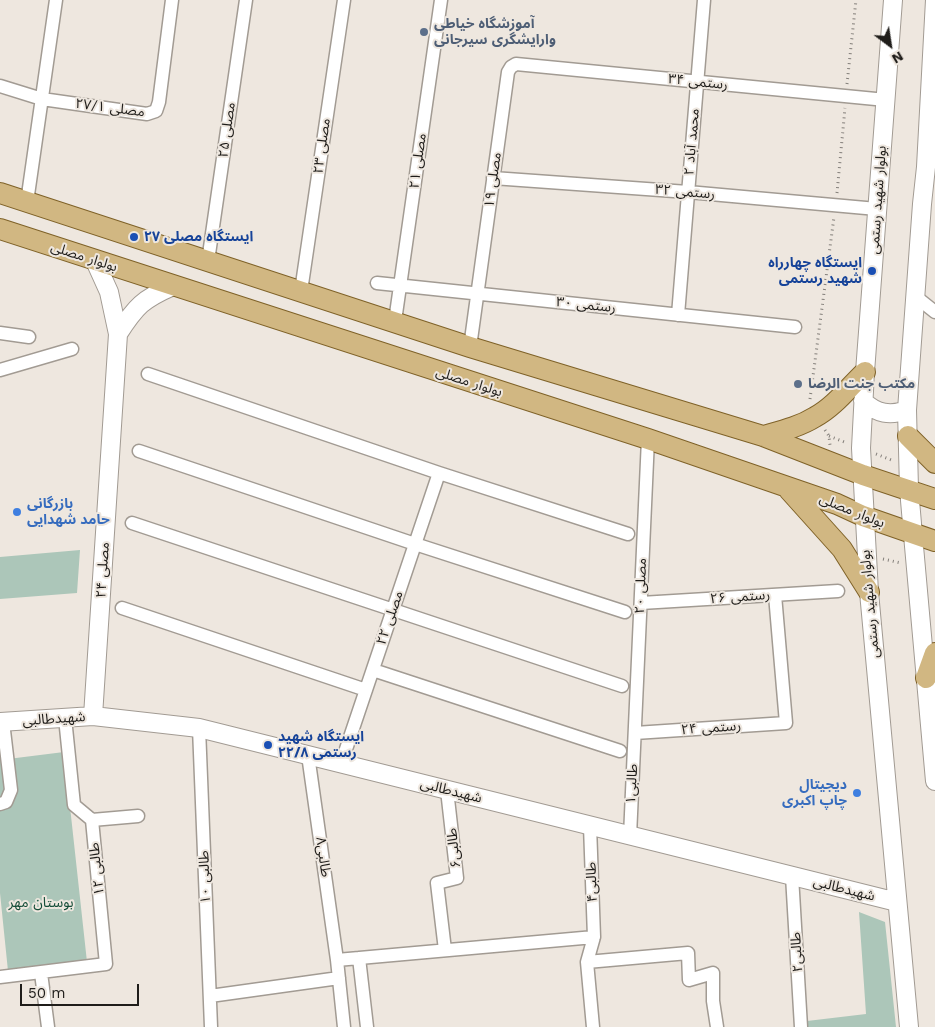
<!DOCTYPE html>
<html>
<head>
<meta charset="utf-8">
<style>
  body { margin:0 }
  #map { position:relative; width:935px; height:1027px; overflow:hidden; background:#eee7df; font-family:"Work Sans",sans-serif }
  canvas { display:block }
  .north { position:absolute; left:865px; top:20px; width:50px; height:50px; -webkit-text-stroke:4px #eee7df; paint-order:stroke; rotate:149deg; font-size:14px; font-weight:700; line-height:20px; text-align:center; color:#1f1d1a }
  .north::after { content:''; display:block; margin:auto; width:18px; height:22px; background:#1f1d1a; clip-path:polygon(50% 0,100% 100%,50% 72%,0 100%) }
  .scale { position:absolute; left:20px; top:984px; width:119px; height:22px; box-sizing:border-box; border:2px solid #1f1d1a; border-top:0; padding-left:6px; font-size:15px; line-height:18px; white-space:nowrap; color:#1f1d1a; -webkit-text-stroke:4px #eee7df; paint-order:stroke }
</style>
</head>
<body>
<div id="map">
<canvas width="935" height="1027"></canvas>
<div class="north">N</div>
<div class="scale">50 m</div>
</div>
<script>
const ctx = document.querySelector('canvas').getContext('2d');
ctx.lineJoin = 'round';
function fillPath(path, color) { ctx.fillStyle = color; ctx.fill(path, 'evenodd'); }
function strokePath(path, color, width, dash) { ctx.strokeStyle = color; ctx.lineWidth = width; ctx.lineCap = dash ? 'butt' : 'round'; ctx.setLineDash(dash || []); ctx.stroke(path); }
function drawText(font, color, halo, rows, align = 'center') {
  ctx.font = font + ' "Work Sans","Noto Sans Arabic",sans-serif'; ctx.lineWidth = 4; ctx.setLineDash([]); ctx.textBaseline = 'middle'; ctx.strokeStyle = halo; ctx.fillStyle = color; for (const [text, x, y, turn = 0] of rows) {
    ctx.save(); ctx.translate(x, y); ctx.rotate((+turn || 0) * Math.PI / 180); ctx.textAlign = isNaN(turn) ? turn : align; if (halo) ctx.strokeText(text, 0, 0); ctx.fillText(text, 0, 0); ctx.restore();
  }
}
fillPath(new Path2D(`
  M80,550L77,593L0,599V557Z
  M64,752L87,962L8,971L0,893V760Z
  M859,912L885,922L896,1027H807V1021L866,1014Z`), '#acc6b9');
const street = new Path2D(`
  M0,86L42,99L147,114L156,111L159,102L172,0
  M493,178L688,192L877,209
  M27,202L56,0
  M208,261L246,0
  M377,283L795,327
  M301,291L344,0
  M915,296L935,312
  M678,315L704,0
  M395,321L441,0
  M0,333L29,337
  M470,347L508,72L511,67L516,64L886,100
  M0,370L72,349
  M148,374L439,473L628,534
  M139,451L415,544L625,612
  M132,523L622,686
  M641,603L838,591
  M122,608L366,690
  M373,670L620,751
  M199,728L211,1027
  M635,733L786,723L775,595
  M308,755L337,960L344,1027
  M341,764L439,473
  M0,804L6,802L11,790L3,722
  M92,820L138,816
  M590,826L594,937L587,962L593,1027
  M630,836L648,439
  M792,876L801,1027
  M445,950L437,883L457,878L447,790
  M359,958L367,1027
  M337,960L594,937
  M587,962L688,953L689,980L713,973V1001L717,1027
  M41,973L48,1027
  M0,977L106,964L92,820L74,805L65,718
  M210,996L339,978`);
const secondary = new Path2D(`
  M893,0L865,372L861,448L869,592L909,1027
  M935,0L926,167L922,204L907,410L909,489L913,535L935,781
  M118,334C136,306 143,299 173,286
  M863,401C877,414 890,416 907,410
  M93,716L118,334L109,292L95,261
  M0,722L93,716L199,728L897,902`);
const primary = new Path2D(`
  M0,193L470,347L763,436L863,475L935,499
  M0,229L648,439L837,504L863,516L935,541
  M763,436C781,431 799,427 815,417C834,407 849,387 865,372
  M908,436L935,463
  M789,490L842,549L869,592
  M926,678L935,653`);
strokePath(street, '#a29b93', 15);
strokePath(secondary, '#a29b93', 20);
strokePath(primary, '#7f6228', 22);
strokePath(new Path2D(`
  M847,84L856,0
  M837,193L845,108
  M810,399L834,217
  M825,430L829,436L830,445
  M829,436L847,443
  M876,454L894,461
  M883,559L901,563`), '#837f7a', 3, [1, 4]);
strokePath(street, '#fff', 12);
strokePath(secondary, '#fff', 18);
strokePath(primary, '#d1b782', 20);
for (const [x, y, r, color] of [
  [424,32,5,"#5c6f8a"],
  [134,237,5,"#1a4fb4"],
  [872,271,5,"#1a4fb4"],
  [798,384,5,"#5c6f8a"],
  [17,512,5,"#3f7fe0"],
  [268,745,5,"#1a4fb4"],
  [857,793,5,"#3f7fe0"]
]) { const dot = new Path2D(); dot.arc(x, y, r, 0, 2 * Math.PI); ctx.fillStyle = color; ctx.fill(dot); strokePath(dot, '#eee7df', 2); }
drawText('bold 14px', '#4e5e75', '#eee7df', [
  ["آموزشگاه خیاطی",434,24],
  ["وارایشگری سیرجانی",434,40],
  ["مكتب جنت الرضا",808,384]
], 'left');
drawText('14px', '#1f1d1a', '#eee7df', [
  ["رستمی ۳۴",698,82,6],
  ["مصلی ۲۷/۱",110,108,7],
  ["مصلی ۲۵",227,130,-82],
  ["محمد آباد ۲",692,142,-85],
  ["مصلی ۲۳",322,146,-82],
  ["مصلی ۲۱",418,161,-82],
  ["مصلی ۱۹",493,180,-82],
  ["رستمی ۳۲",685,192,5],
  ["بولوار شهید رستمی",878,200,-86],
  ["بولوار مصلی",84,257,18],
  ["رستمی ۳۰",586,305,6],
  ["بولوار مصلی",469,382,18],
  ["بولوار مصلی",852,511,22],
  ["مصلی ۲۴",103,570,-86],
  ["مصلی ۲۰",641,586,-88],
  ["رستمی ۲۶",740,597,-4],
  ["بولوار شهید رستمی",870,604,-95],
  ["مصلی ۲۲",390,618,-71],
  ["شهیدطالبی",54,719,-4],
  ["رستمی ۲۴",711,728,-4],
  ["طالبی۱",632,784,-87],
  ["شهیدطالبی",451,791,14],
  ["طالبی۶",454,848,-96],
  ["طالبی۸",323,857,82],
  ["طالبی ۱۲",97,869,-96],
  ["طالبی ۱۰",205,877,-92],
  ["طالبی۴",592,882,-92],
  ["شهیدطالبی",844,889,14],
  ["طالبی۲",797,952,-93]
]);
drawText('bold 14px', '#164399', '#eee7df', [
  ["ایستگاه مصلی ۲۷",144,237],
  ["ایستگاه چهارراه",862,263,"right"],
  ["شهید رستمی",862,279,"right"],
  ["ایستگاه شهید",278,737],
  ["رستمی ۲۲/۸",278,753]
], 'left');
drawText('bold 14px', '#366cbe', '#eee7df', [
  ["بازرگانی",27,504],
  ["حامد شهدایی",27,520],
  ["دیجیتال",847,785,"right"],
  ["چاپ اکبری",847,801,"right"]
], 'left');
drawText('14px', '#154d38', '#eee7df', [
  ["بوستان مهر",41,903]
]);
</script>
</body>
</html>
